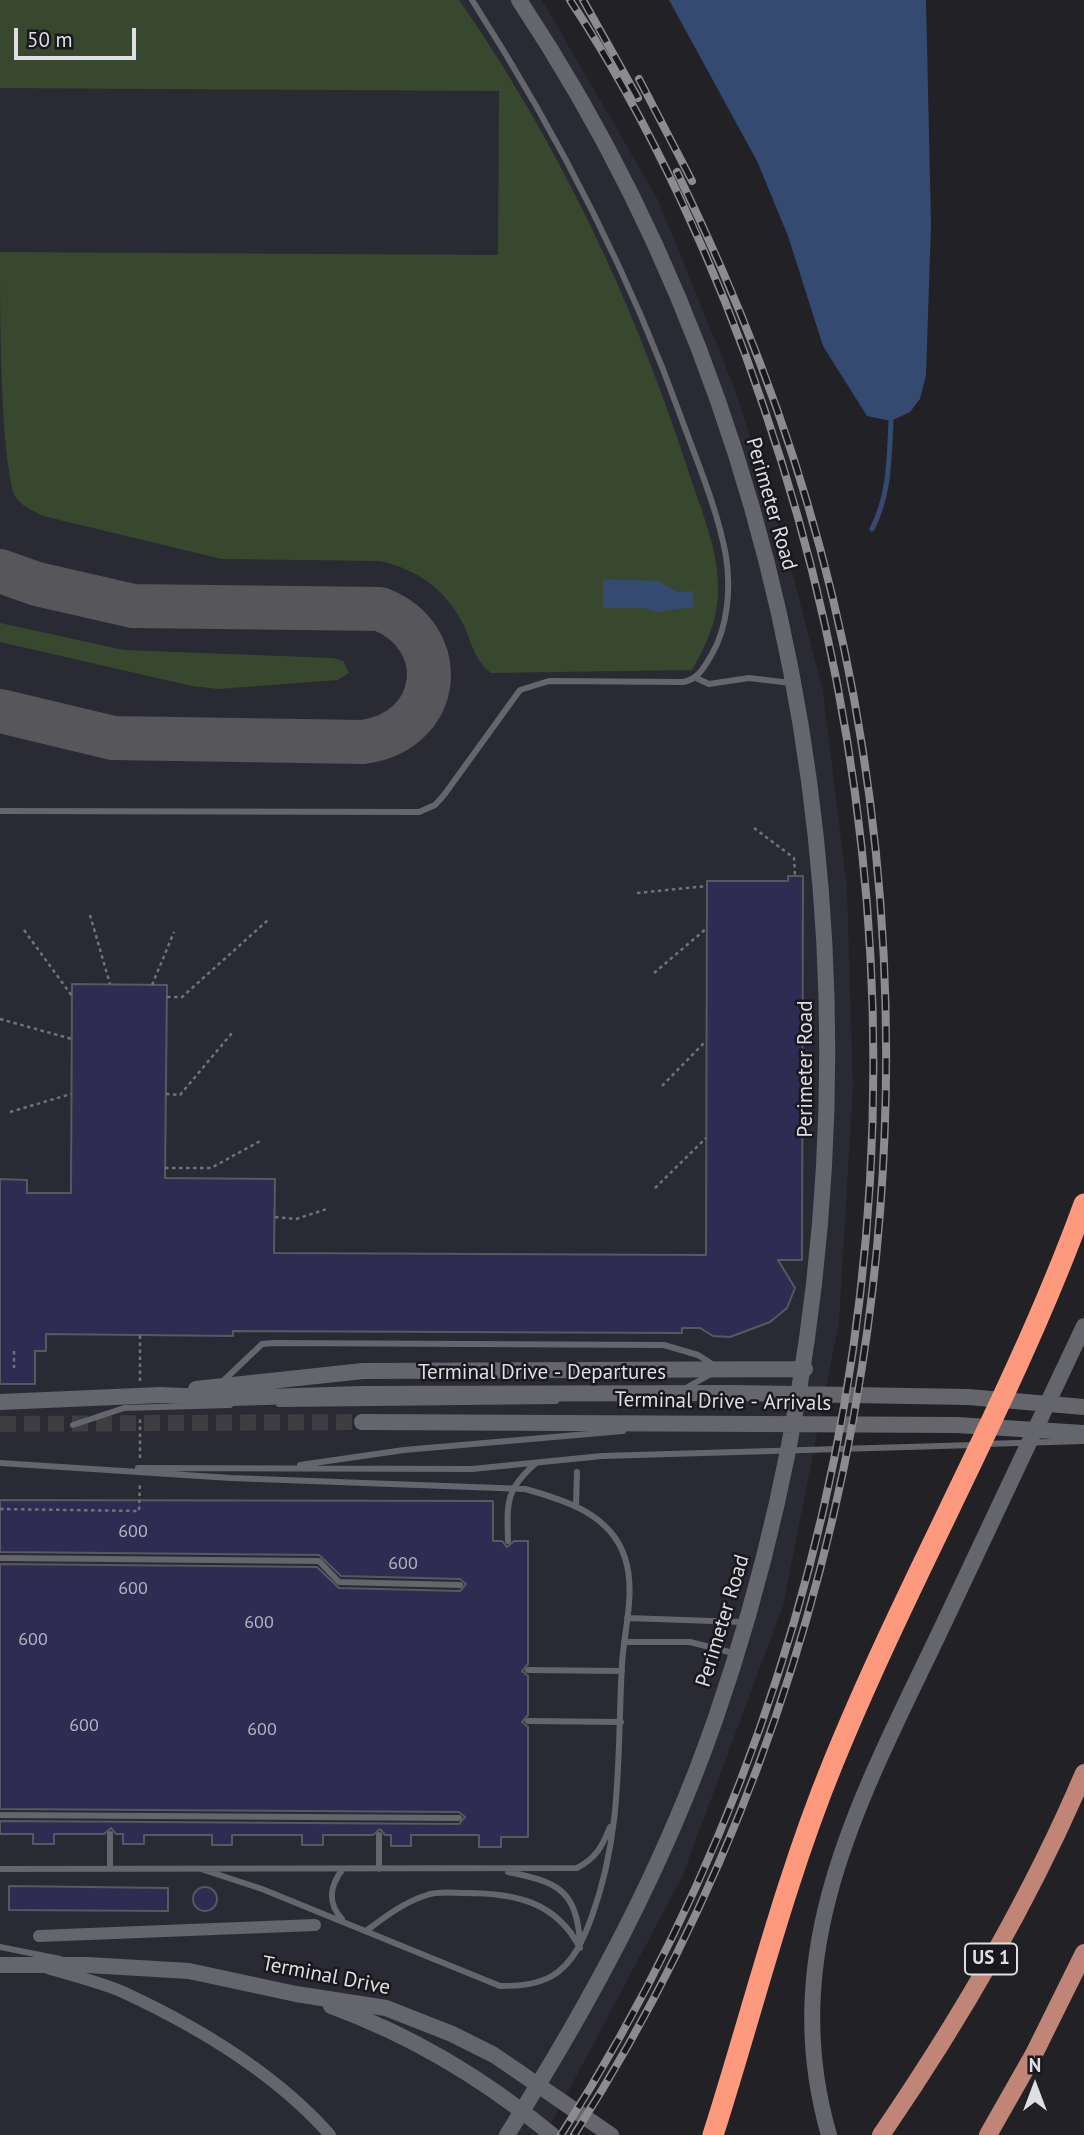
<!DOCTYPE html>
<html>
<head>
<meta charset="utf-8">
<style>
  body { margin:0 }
  #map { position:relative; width:1084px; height:2135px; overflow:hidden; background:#212126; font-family:"PT Sans",sans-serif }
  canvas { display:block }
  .north { position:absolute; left:1000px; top:2051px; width:70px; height:70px; -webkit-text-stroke:5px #18181d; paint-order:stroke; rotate:0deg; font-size:19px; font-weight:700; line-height:28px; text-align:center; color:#dfdfe3 }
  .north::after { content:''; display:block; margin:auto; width:24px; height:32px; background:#dfdfe3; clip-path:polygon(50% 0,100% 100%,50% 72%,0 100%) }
  .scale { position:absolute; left:14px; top:28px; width:122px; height:32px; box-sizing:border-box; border:4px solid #dfdfe3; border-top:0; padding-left:9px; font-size:21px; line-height:24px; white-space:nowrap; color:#dfdfe3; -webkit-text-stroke:5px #18181d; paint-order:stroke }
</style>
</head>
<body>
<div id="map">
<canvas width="1084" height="2135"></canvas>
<div class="north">N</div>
<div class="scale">50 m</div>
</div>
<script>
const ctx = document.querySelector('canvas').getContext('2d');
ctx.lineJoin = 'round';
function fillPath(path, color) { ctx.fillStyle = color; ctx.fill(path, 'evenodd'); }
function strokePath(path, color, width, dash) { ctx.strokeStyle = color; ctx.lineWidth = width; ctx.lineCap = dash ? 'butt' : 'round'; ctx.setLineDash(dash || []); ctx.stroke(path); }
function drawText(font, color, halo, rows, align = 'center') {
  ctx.font = font + ' "PT Sans",sans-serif'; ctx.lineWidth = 5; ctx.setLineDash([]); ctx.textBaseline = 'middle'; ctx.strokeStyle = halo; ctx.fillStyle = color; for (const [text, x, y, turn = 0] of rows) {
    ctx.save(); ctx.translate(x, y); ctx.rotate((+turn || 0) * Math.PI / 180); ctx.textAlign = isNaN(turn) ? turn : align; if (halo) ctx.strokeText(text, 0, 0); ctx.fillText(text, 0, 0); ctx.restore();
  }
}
fillPath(new Path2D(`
  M0,0H542L658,200L734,387L784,541L823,691L847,889L853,1087L839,1322L783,1606L682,1877L545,2135H0Z`), '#2a2a34');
fillPath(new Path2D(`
  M0,0H459C558,142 634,303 687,467C699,505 717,544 718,585C719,616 708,643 692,670L491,673C477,663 472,646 466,630C450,593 420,570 380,561L222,559L43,516C32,510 20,506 14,494C0,449 0,308 0,252L498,255L499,91L0,88Z
  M0,623L124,650L333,658L343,661L349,673L338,680L218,689L192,686L0,642Z`), '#37482e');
fillPath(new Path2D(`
  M669,0H926L931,224L926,375L920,399L910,412L891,421L867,416L823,346L788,236L757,161Z
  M603,579L658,581L677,592L693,591L694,607L657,612L643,608H603Z`), '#354a70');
strokePath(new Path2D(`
  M872,529C890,494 889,458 891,421`), '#354a70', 5);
strokePath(new Path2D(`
  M0,571L37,584L133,606L380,609C452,637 443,731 363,742L113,738L0,711`), '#56565b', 44);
const building = new Path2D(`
  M788,876H803L802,1260H778L795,1288L787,1308L770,1322L730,1337L713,1336L700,1328H682V1333L233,1331V1336L46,1334V1351H35V1384H0V1179L27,1180V1193H71L72,984L167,985L165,1178L275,1179L274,1253L706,1255L707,881H788Z
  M0,1500L493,1501V1541H502L507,1547L514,1541H528V1664L522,1671L528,1676V1715L522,1722L528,1727V1837H501V1847H479V1835H411V1846H391V1835H385L380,1829L373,1835H323V1845H302V1835H232V1845H212V1835H144V1844H123V1834H116L111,1828L104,1834H54V1844H33V1834H0V1821L459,1824L465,1817L459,1812L0,1809V1564L317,1567L339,1588L460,1591L466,1584L460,1579L341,1576L319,1555L0,1552Z
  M9,1886L168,1888V1911L9,1910Z
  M193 1899a12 12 0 1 1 24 0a12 12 0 1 1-24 0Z`);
fillPath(building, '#2f2c53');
strokePath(building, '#58585e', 2);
strokePath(new Path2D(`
  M0,1424L362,1422`), '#3e3e42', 16, [16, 8]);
strokePath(new Path2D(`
  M754,828L794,858L795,876
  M637,893L707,886
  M90,915L110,984
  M24,930L72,996
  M654,973L707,928
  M152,985L174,932
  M167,997H182L268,920
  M0,1019L72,1039
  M662,1086L706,1041
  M166,1094L180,1095L232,1033
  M10,1112L71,1094
  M165,1168H211L262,1140
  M655,1188L706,1138
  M275,1217L296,1219L327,1209
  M14,1351V1368
  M140,1381V1335
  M140,1458V1419
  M0,1509L139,1511L140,1482`), '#727277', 2.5, [3.5, 3.5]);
strokePath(new Path2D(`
  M696,678L709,684L749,678L791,683
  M0,811L419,812L435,805L444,795L520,690L549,681L683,682C699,679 704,667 712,654C728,626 731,588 726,556C718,511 698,464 682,420C629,272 557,133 472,0
  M221,1383L262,1344L274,1343L664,1345L698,1355L715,1366
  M684,1389L711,1374
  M279,1404L556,1401
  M73,1425L124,1408L230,1405
  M984,1444L1084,1441
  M0,1463L231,1478L525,1489C565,1500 611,1514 625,1558C636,1592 624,1630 622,1664C617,1752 623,1830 592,1916C584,1938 574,1963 552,1976C536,1985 518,1986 500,1986L262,1889L201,1869
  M300,1465L404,1450L623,1431
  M138,1468L472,1469L602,1456L974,1445
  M576,1506L577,1472
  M508,1541C507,1503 505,1490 536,1463
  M0,1558L319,1561L339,1582L460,1585
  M627,1618L741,1622
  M624,1642H690L733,1653
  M528,1670L622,1671
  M528,1721L621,1722
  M0,1815L459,1818
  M110,1834V1868
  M0,1869L577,1868C596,1858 602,1847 610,1827
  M379,1869V1835
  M508,1872C557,1882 576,1889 580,1942
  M342,1919C327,1903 330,1885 343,1869
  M366,1931C385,1917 404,1902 427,1895C438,1891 453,1893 465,1893C514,1893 556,1901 580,1948
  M0,1947L60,1959`), '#65666c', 6);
strokePath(new Path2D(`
  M39,1936L315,1925
  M48,1968C73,1976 101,1982 125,1993C198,2027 276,2074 330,2135`), '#65666c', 12);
strokePath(new Path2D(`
  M196,1389L363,1371L805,1369
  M0,1402L160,1395L232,1398L361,1394L734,1393L968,1397L1084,1407
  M362,1422L957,1425L1084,1433
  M0,1965H88L189,1971L296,1994L386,2008L452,2034L494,2055L611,2135
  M331,2006C413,2036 486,2080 552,2135
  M507,2135C590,2004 664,1867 715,1720C911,1155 853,502 519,0
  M829,2135C774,1945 865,1790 944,1623C991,1524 1037,1425 1084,1326`), '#65666c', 16);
strokePath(new Path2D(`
  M881,2135C959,2021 1030,1900 1084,1773
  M988,2135L1034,2054L1084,1953`), '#c08576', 18);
strokePath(new Path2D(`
  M713,2135C753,2010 783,1885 833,1763C910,1574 1014,1396 1084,1204`), '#fd9a7d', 21);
const rail = new Path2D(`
  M583,0L638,98
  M639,79L692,181
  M561,2135C891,1619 961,986 764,408C718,270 650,121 570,0
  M574,2135C871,1672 963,1079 820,548C785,417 736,293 677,172`);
strokePath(rail, '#8c8c90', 8);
strokePath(rail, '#18181d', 5, [16]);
drawText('18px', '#b3b2bf', null, [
  ["600",133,1532],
  ["600",403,1564],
  ["600",133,1589],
  ["600",259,1623],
  ["600",33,1640],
  ["600",84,1726],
  ["600",262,1730]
]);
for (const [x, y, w] of [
  [991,1959,52]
]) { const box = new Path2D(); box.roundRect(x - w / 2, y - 15.5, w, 31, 5); ctx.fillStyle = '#18181d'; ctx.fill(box); strokePath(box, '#dfdfe3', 2); }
drawText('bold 19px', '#dfdfe3', null, [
  ["US 1",991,1959]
]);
drawText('21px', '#dfdfe3', '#18181d', [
  ["Perimeter Road",771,504,74],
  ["Perimeter Road",806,1069,-90],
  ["Terminal Drive - Departures",542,1373],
  ["Terminal Drive - Arrivals",723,1402,1],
  ["Perimeter Road",723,1621,-73],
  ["Terminal Drive",326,1976,11]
]);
</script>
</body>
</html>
